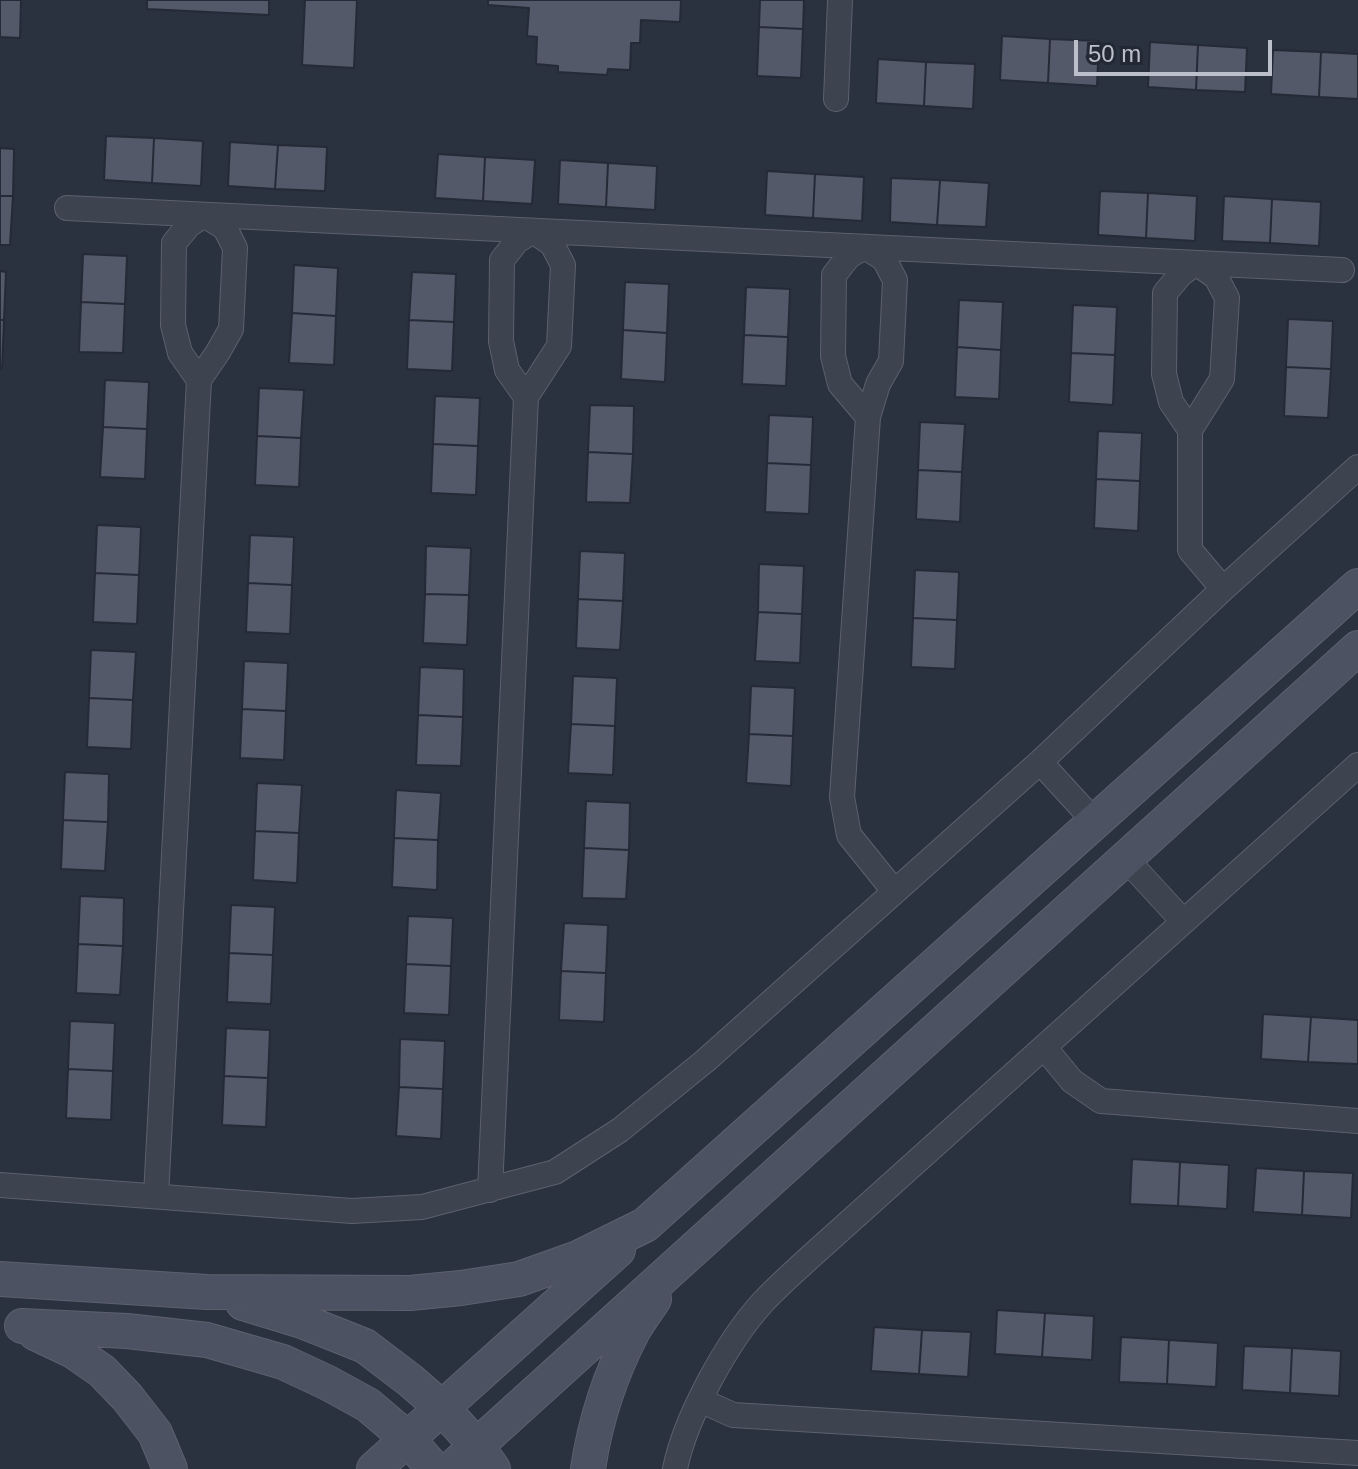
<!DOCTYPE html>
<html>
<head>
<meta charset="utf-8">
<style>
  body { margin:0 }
  #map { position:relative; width:1358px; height:1469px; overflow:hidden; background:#2a313f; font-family:Helvetica,sans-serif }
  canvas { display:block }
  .scale { position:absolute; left:1074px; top:40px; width:198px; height:36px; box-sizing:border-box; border:4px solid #bbbfca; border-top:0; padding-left:10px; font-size:24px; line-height:28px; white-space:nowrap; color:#bbbfca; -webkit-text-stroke:6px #232835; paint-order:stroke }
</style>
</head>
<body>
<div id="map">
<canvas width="1358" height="1469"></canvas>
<div class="scale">50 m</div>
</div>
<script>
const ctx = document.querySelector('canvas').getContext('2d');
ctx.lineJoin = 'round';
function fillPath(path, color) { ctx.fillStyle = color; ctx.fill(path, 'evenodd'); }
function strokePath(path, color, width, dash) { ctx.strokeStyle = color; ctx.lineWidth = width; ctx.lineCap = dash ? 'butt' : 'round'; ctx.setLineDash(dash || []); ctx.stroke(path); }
const building = new Path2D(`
  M0,0H21L20,38L0,37Z
  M147,0H269V15L147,9Z
  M305,0H357L354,68L302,65Z
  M488,0H681L680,22L641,20L640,43H631L630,70L608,69L607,75L558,72V66L536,64L537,37L527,36L529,8L488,5Z
  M760,0H804L803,29L759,27Z
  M759,27L803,29L801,78L757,76Z
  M1002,36L1050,39L1048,83L1000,80Z
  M1050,39L1099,41L1097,86L1048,83Z
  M1150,42L1198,45L1196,90L1148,87Z
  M1198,45L1247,48L1245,92L1196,90Z
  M1273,50L1321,52L1319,97L1271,94Z
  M1321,52L1358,54V99L1319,97Z
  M878,59L926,62L924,106L876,103Z
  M926,62L975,64L973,109L924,106Z
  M106,136L154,138L152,183L104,180Z
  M154,138L203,141L201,186L152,183Z
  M230,142L278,145L275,189L228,186Z
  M278,145L327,147L325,191L275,189Z
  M0,148L14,149L13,196H0Z
  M438,154L485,157L483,201L435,198Z
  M485,157L535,160L532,204L483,201Z
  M560,160L608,163L606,207L558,204Z
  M608,163L657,166L655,210L606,207Z
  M767,171L815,174L813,218L765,215Z
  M815,174L864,177L862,221L813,218Z
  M891,178L940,180L937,225L890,222Z
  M940,180L989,183L986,227L937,225Z
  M1100,191L1148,193L1146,238L1098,235Z
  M1148,193L1197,196L1195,241L1146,238Z
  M0,196H13L10,245H0Z
  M1224,196L1272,199L1270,243L1222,241Z
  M1272,199L1321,202L1319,246L1270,243Z
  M83,254L127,256L125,304L81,302Z
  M294,265L338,268L336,316L292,313Z
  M0,271L6,272L4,320H0Z
  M412,272L456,274L454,322L409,320Z
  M625,282L669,284L667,333L623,330Z
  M746,287L790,289L788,337L744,335Z
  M959,300L1003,302L1001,350L957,347Z
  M81,302L125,304L123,353L79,352Z
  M1073,305L1117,307L1115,355L1071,353Z
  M292,313L336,316L334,365L289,363Z
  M1288,319L1333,321L1331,369L1286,367Z
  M0,320H4L2,369H0Z
  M409,320L454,322L452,371L407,369Z
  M623,330L667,333L665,382L621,379Z
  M744,335L788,337L786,386L742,384Z
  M957,347L1001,350L999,399L955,397Z
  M1071,353L1115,355L1113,405L1069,402Z
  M1286,367L1331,369L1328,418L1284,416Z
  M105,380L149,382L147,429L103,427Z
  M259,388L304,390L301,438L257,436Z
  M435,396L480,398L478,446L433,444Z
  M590,405L634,406L633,454L588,452Z
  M769,415L813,417L811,465L767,463Z
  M920,422L965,424L962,472L918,470Z
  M103,427L147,429L145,479L100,477Z
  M1098,431L1142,433L1140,481L1096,479Z
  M257,436L301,438L299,487L255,485Z
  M433,444L478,446L476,495L431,493Z
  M588,452L633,454L630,503L586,502Z
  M767,463L811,465L809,514L765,512Z
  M918,470L962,472L960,522L916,519Z
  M1096,479L1140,481L1138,531L1094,528Z
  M97,525L141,527L139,575L95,573Z
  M250,535L294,537L292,585L248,583Z
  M426,546L471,548L469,595L425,594Z
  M580,551L625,553L623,601L578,599Z
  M759,564L804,566L802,614L758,612Z
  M915,570L959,572L957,620L913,618Z
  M95,573L139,575L137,624L93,622Z
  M248,583L292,585L290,634L246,632Z
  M425,594L469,595L467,645L423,643Z
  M578,599L623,601L620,650L576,648Z
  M758,612L802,614L800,663L755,661Z
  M913,618L957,620L955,669L911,667Z
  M91,650L136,652L133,700L89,698Z
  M244,661L288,663L286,711L242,709Z
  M420,667L464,669L463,717L418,715Z
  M573,676L617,678L615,726L571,724Z
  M751,686L795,688L793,736L749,734Z
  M89,698L133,700L131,749L87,747Z
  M242,709L286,711L284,760L240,758Z
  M418,715L463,717L461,766L416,765Z
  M571,724L615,726L613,775L568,773Z
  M749,734L793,736L791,786L746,783Z
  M65,772L109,774L108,822L63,820Z
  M257,783L302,785L299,833L255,831Z
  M396,790L441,793L438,840L394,838Z
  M586,801L630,803L629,850L584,848Z
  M63,820L108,822L105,871L61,869Z
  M255,831L299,833L297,883L253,880Z
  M394,838L438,840L437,890L392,887Z
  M584,848L629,850L626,899L582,898Z
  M80,896L124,898L123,946L78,944Z
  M231,905L275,907L273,955L229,953Z
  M408,916L453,918L451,966L406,964Z
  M564,923L608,925L606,973L561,971Z
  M78,944L123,946L120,995L76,993Z
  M229,953L273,955L271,1004L227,1002Z
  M406,964L451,966L449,1015L404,1013Z
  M561,971L606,973L604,1022L559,1020Z
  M1263,1014L1311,1017L1308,1062L1261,1059Z
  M1311,1017L1358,1020V1064L1308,1062Z
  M70,1021L115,1023L113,1071L68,1069Z
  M226,1028L270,1030L268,1078L224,1076Z
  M400,1039L445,1041L443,1089L399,1087Z
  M68,1069L113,1071L111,1120L66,1118Z
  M224,1076L268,1078L266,1127L222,1125Z
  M399,1087L443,1089L441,1139L396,1136Z
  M1132,1159L1180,1162L1178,1206L1130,1204Z
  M1180,1162L1229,1165L1227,1209L1178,1206Z
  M1256,1168L1304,1171L1302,1215L1253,1212Z
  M1304,1171L1353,1173L1351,1218L1302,1215Z
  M997,1310L1045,1313L1042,1357L995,1354Z
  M1045,1313L1094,1316L1092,1360L1042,1357Z
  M874,1327L922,1330L919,1374L871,1371Z
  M922,1330L971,1332L968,1377L919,1374Z
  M1121,1337L1169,1340L1167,1384L1119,1382Z
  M1169,1340L1218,1343L1216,1387L1167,1384Z
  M1244,1346L1292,1348L1290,1393L1242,1390Z
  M1292,1348L1341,1351L1339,1396L1290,1393Z`);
fillPath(building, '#54596a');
strokePath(building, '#252a37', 2);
const street = new Path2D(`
  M836,99L840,0
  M67,208L1342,270
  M868,417L840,384L833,356L834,275L849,256L865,247L884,259L895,280L891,361L878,384L868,417L842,797L849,835L894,891
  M1190,430L1222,379L1227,298L1216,277L1196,263L1181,274L1165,293L1164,374L1171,402L1190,430V550L1223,589
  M1040,762L1095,822
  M1125,858L1183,921
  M1044,1047L1072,1081L1101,1101L1358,1121
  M0,1185L352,1211L422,1207L555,1172L620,1130L705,1061L1040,762L1223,589L1358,467
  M490,1190L526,397L559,346L563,265L552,244L533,231L517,241L502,260L501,341L507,370L526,397
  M156,1196L199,380L218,352L231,329L235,248L225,228L204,215L189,225L174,243L173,325L180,353L199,380
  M700,1400L733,1415L1358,1453
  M675,1469C685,1418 728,1340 763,1302C777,1287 793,1273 808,1259L1358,765`);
const secondary = new Path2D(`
  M0,1279L207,1292L410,1293L461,1288L519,1279L578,1258L645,1225L1358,586
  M243,1303L302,1321L365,1346L411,1381L442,1408L477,1446L493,1469
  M22,1326L127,1331L207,1340L283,1362L328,1383L368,1405L408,1439L434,1469
  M35,1333L73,1351L102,1371L127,1397L155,1433L170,1469
  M374,1469L618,1250
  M451,1469L1358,648
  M588,1469C595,1422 611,1373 633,1331C639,1320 647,1310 654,1299`);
strokePath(street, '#5c616d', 26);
strokePath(secondary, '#5c616d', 36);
strokePath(street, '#3e4350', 24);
strokePath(secondary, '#4d5262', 34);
</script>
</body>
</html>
